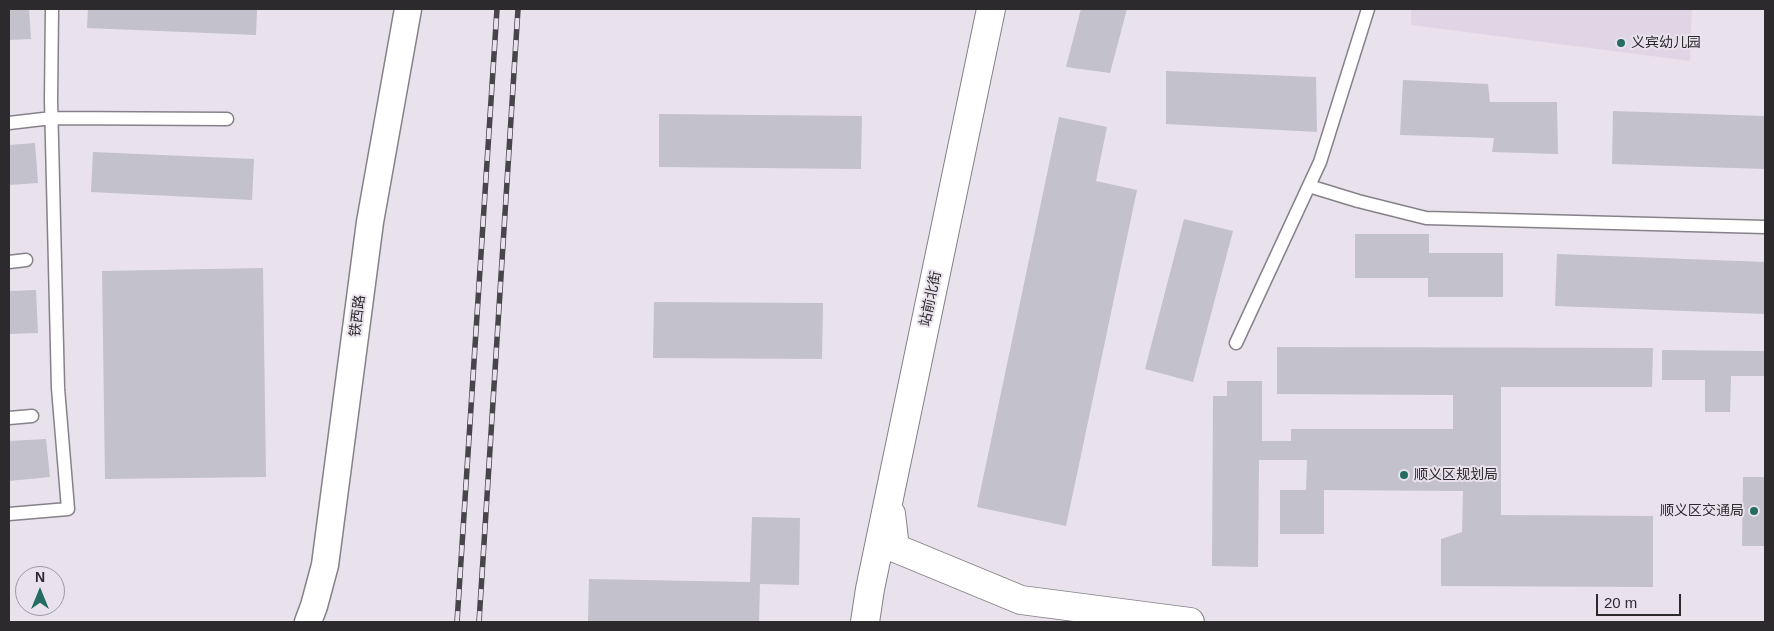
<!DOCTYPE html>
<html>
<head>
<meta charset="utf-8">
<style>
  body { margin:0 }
  #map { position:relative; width:1774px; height:631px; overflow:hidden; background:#e9e2ec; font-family:Arial,sans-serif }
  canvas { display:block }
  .frame { position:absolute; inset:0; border:10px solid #2c2a2d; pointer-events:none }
  .north { position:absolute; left:15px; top:566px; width:50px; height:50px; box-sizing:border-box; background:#e9e2ec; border:1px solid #9d98a0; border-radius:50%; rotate:0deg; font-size:14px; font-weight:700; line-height:20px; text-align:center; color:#2c2a2d }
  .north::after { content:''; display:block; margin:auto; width:18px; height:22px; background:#256d63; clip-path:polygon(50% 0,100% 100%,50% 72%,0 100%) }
  .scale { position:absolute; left:1596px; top:594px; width:85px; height:22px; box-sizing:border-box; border:2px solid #2c2a2d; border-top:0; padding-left:6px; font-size:15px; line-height:18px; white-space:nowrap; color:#2c2a2d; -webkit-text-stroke:4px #e9e2ec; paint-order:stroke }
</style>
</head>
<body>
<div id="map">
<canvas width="1774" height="631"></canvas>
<div class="frame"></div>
<div class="north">N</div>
<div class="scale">20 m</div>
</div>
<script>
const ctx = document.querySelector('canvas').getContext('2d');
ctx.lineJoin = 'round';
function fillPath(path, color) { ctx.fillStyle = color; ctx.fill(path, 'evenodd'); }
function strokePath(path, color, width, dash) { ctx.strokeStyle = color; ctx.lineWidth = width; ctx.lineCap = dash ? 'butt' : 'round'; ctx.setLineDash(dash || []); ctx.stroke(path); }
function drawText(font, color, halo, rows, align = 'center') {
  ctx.font = font + ' Arial,"Noto Sans SC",sans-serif'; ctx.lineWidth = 4; ctx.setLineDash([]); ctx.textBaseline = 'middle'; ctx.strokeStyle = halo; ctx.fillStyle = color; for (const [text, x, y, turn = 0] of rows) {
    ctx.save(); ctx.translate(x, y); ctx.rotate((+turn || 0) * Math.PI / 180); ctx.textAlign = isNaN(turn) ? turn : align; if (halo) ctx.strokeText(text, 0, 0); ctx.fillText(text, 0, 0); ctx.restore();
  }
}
fillPath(new Path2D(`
  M1411,9H1692L1690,61L1411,25Z`), '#e0d5e5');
fillPath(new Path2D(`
  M9,9H29L31,39L9,40Z
  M88,9H257L256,35L87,28Z
  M1081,9H1127L1110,73L1066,67Z
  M1166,71L1316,77L1317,132L1166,124Z
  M1403,80L1488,84L1490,102H1557L1558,154L1492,152L1494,138L1400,135Z
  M1613,111L1765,116V169L1612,164Z
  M659,114L862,116L861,169L659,167Z
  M1059,117L1107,127L1096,181L1137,190L1066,526L977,507Z
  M35,143L38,183L9,185V145Z
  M93,152L254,159L252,200L91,192Z
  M1184,219L1233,231L1193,382L1145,369Z
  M1355,234H1429V253H1503V297H1428V278H1355Z
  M1557,254L1765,262V314L1555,306Z
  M263,268L266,477L105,479L102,271Z
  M36,290L38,333L9,334V291Z
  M654,302L823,303L822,359L653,358Z
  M1277,347L1653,348L1652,387H1501V515L1653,516V587L1441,586V539L1462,532L1463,491L1324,490V534H1280V490H1306L1307,460H1259L1258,567L1212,566L1213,396H1227V381H1262V441H1291V429H1453V395L1277,394Z
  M1662,350L1765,351V376H1731L1730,412H1705V380H1662Z
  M46,439L50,477L9,481V441Z
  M1743,477H1765V546H1742Z
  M752,517L800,518L799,585L760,584L759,622L588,621L589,579L750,582Z`), '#c2c1cc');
const service = new Path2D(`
  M9,123L52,118L227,119
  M1309,186L1358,201L1426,218L1765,227
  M9,262L26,260
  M1236,343L1320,162L1368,9
  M9,418L32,416
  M9,514L68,509L58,388L51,100L52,9`);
const minor = new Path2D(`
  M308,622L314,606L325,565L370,222L408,9`);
const secondary = new Path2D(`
  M891,514L895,548L1021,600L1190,622
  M865,622L870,589L991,9`);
strokePath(service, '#868189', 15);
strokePath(minor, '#868189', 29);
strokePath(secondary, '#868189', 30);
strokePath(service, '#fff', 12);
strokePath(minor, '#fff', 26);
strokePath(secondary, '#fff', 28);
const rail = new Path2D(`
  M457,622L497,9
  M479,622L518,9`);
strokePath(rail, '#474549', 5.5);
strokePath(rail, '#e9e2ec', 4, [11]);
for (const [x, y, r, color] of [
  [1621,43,5,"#256d63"],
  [1404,475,5,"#256d63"],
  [1754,511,5,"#256d63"]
]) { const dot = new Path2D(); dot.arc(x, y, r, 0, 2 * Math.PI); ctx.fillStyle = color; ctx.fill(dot); strokePath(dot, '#e9e2ec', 2); }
drawText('14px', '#2c2a2d', '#e9e2ec', [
  ["义宾幼儿园",1631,43],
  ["顺义区规划局",1414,475],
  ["顺义区交通局",1744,511,"right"]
], 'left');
drawText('14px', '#2c2a2d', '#e9e2ec', [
  ["站前北街",931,299,-78],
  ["铁西路",358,316,-83]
]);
</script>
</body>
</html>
